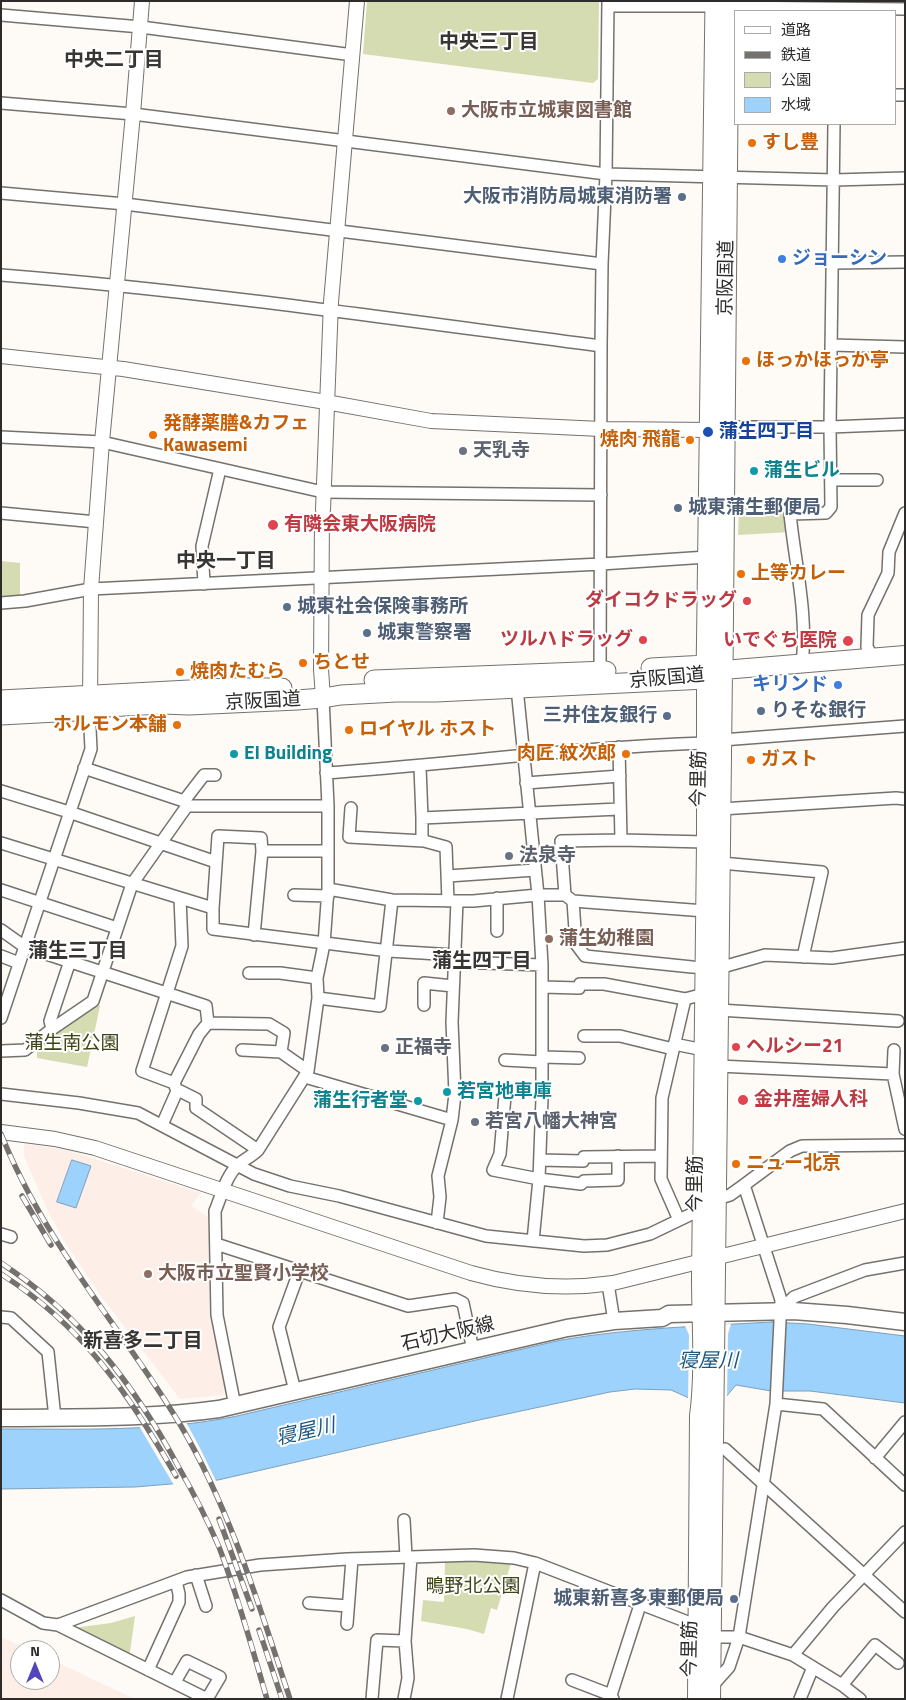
<!DOCTYPE html>
<html>
<head>
<meta charset="utf-8">
<style>
  body { margin:0 }
  #map { position:relative; width:906px; height:1700px; overflow:hidden; background:#fefaf6; font-family:"Titillium Web","Noto Sans JP",sans-serif }
  canvas { display:block }
  .frame { position:absolute; inset:0; border:2px solid #2e2c2b; pointer-events:none }
  .legend { position:absolute; left:734px; top:10px; width:162px; height:115px; box-sizing:border-box; background:#fff; border:1px solid #ababaa; margin:0; padding:6px 9px; list-style:none; font-size:15px; color:#2e2c2b }
  .legend li { display:flex; align-items:center; gap:10px; height:25px }
  .legend b { width:25px; border:1px solid #ababaa }
  .north { position:absolute; left:10px; top:1640px; width:50px; height:50px; box-sizing:border-box; background:#fff; border:1px solid #ababaa; border-radius:50%; rotate:0deg; font-size:14px; font-weight:700; line-height:20px; text-align:center; color:#2e2c2b }
  .north::after { content:''; display:block; margin:auto; width:18px; height:22px; background:#5245bc; clip-path:polygon(50% 0,100% 100%,50% 72%,0 100%) }
</style>
</head>
<body>
<div id="map">
<canvas width="906" height="1700"></canvas>
<div class="frame"></div>
<ul class="legend">
<li><b style="height:6px;background:#fff"></b>道路</li>
<li><b style="height:6px;background:#74716f"></b>鉄道</li>
<li><b style="height:14px;background:#d5dcb2"></b>公園</li>
<li><b style="height:14px;background:#9cd2fb"></b>水域</li>
</ul>
<div class="north">N</div>
</div>
<script>
const ctx = document.querySelector('canvas').getContext('2d');
ctx.lineJoin = 'round';
function fillPath(path, color) { ctx.fillStyle = color; ctx.fill(path, 'evenodd'); }
function strokePath(path, color, width, dash) { ctx.strokeStyle = color; ctx.lineWidth = width; ctx.lineCap = dash ? 'butt' : 'round'; ctx.setLineDash(dash || []); ctx.stroke(path); }
function drawText(font, color, halo, rows, align = 'center') {
  ctx.font = font + ' "Titillium Web","Noto Sans JP",sans-serif'; ctx.lineWidth = 4; ctx.setLineDash([]); ctx.textBaseline = 'middle'; ctx.strokeStyle = halo; ctx.fillStyle = color; for (const [text, x, y, turn = 0] of rows) {
    ctx.save(); ctx.translate(x, y); ctx.rotate((+turn || 0) * Math.PI / 180); ctx.textAlign = isNaN(turn) ? turn : align; if (halo) ctx.strokeText(text, 0, 0); ctx.fillText(text, 0, 0); ctx.restore();
  }
}
fillPath(new Path2D(`
  M24,1144L67,1150L201,1193L191,1206L208,1217L210,1316L226,1391L223,1395L180,1399L100,1295L64,1241L46,1207L24,1156Z
  M1,1637L30,1650H20V1680H50V1659L135,1699H1Z`), '#fdeee8');
fillPath(new Path2D(`
  M367,1H599L598,79L593,83L363,54Z
  M739,508H785L790,532L738,535Z
  M1,561L20,563V598L1,599Z
  M98,1005L100,1006L87,1067L37,1058V1046L53,1033Z
  M466,1560L511,1563L497,1610L491,1608L484,1634L467,1629L421,1621L423,1600L444,1602L445,1561Z
  M135,1616L129,1659L73,1628L111,1623Z`), '#d5dcb2');
const water = new Path2D(`
  M72,1160L91,1166L76,1208L57,1202Z
  M772,1322L808,1324L905,1336V1403L810,1391H771L736,1385L725,1398H689L671,1390L635,1389L610,1392L479,1420L218,1480L135,1487L1,1489V1429C80,1429 159,1432 237,1416L561,1340C631,1328 702,1326 772,1322Z`);
fillPath(water, '#9cd2fb');
strokePath(water, '#7ba0bd', 1);
fillPath(new Path2D(`
  M731,1324L728,1334L727,1400H688L689,1335L685,1326Z
  M186,1422L200,1448L217,1483L175,1487L139,1426Z`), '#fefaf6');
const minor = new Path2D(`
  M608,6H715
  M729,7L905,9
  M1,15L141,27L353,55
  M895,95H905
  M1,103L133,114L606,174L834,180L905,178
  M1,193L125,204L602,264
  M833,263L905,262
  M1,275C202,291 401,320 601,346
  M831,345L905,347
  M725,427H830L905,424
  M1,437L102,442L323,492L601,495
  M831,480H877
  M1,513L96,522
  M204,584L202,546L220,469
  M1,603L25,601L91,589L601,564L707,557
  M874,659L867,647L868,615L888,573L889,552L905,513
  M802,664C808,614 795,564 790,514L826,513L831,507L830,427L834,124
  M600,671L601,346L602,264L606,174L608,1
  M517,688L538,895L542,965V1098L539,1179L533,1241
  M722,740L905,726
  M619,747L621,840
  M420,767L422,818L619,809
  M84,768L184,801L187,806
  M326,773C453,764 579,747 706,743
  M526,783L620,776
  M1,791L69,812L216,862
  M184,801L204,775H215
  M351,808L349,837L424,841L446,847L448,901
  M721,809L896,798L905,799
  M422,818V841
  M1,843L213,908
  M328,851H262L261,838L218,836L213,908V929L389,951L455,955
  M721,863L822,872L803,957
  M448,876L535,870
  M328,889L392,900L473,901L538,895H565L573,901L705,911
  M1,890L117,928
  M294,895L328,896
  M565,895L561,841L621,840L706,842
  M573,901L576,944L585,956L692,967L719,968L765,955L832,958L905,948
  M1,930L25,947L206,1006L208,1023L269,1024L284,1033L281,1052L308,1071
  M497,931V898
  M254,935L262,851
  M1,956L19,963
  M455,962L542,965
  M249,973H280L317,978
  M542,987L579,988L580,984H604L685,999L704,994
  M318,998L380,1006L392,900
  M424,1005V983L453,986
  M719,1010L898,1021
  M1,1018L91,749L89,708
  M52,1029L50,1021L70,961
  M584,1036H620L673,1049
  M674,1044L704,1050
  M242,1050L281,1052
  M894,1050L893,1074L905,1129
  M1,1051L25,1050L52,1029L93,1001L132,884L187,806H328
  M542,1057L579,1058
  M505,1060L542,1062
  M718,1066L893,1074
  M305,1077L452,1120
  M174,1083L199,1034L208,1023
  M177,1091H180L196,1099V1108L258,1150
  M1,1094L79,1103L138,1113L254,1174L290,1186L339,1196L486,1236L584,1246L607,1245L650,1234L702,1209L717,1199L730,1195L744,1185L781,1300L776,1404L739,1637L729,1667L712,1686
  M505,1096L500,1154L493,1170L539,1179L581,1184L584,1181L618,1180V1156
  M162,1125L177,1091L174,1083L142,1071L182,946L180,898
  M540,1160L583,1161L584,1157L661,1156
  M744,1185L790,1151L802,1146L905,1145
  M679,1220L661,1179L662,1098L685,999
  M437,1223L440,1197L438,1176L452,1120L455,1094L452,1022L457,901
  M1,1234L11,1237
  M216,1244L408,1306L455,1299L463,1303L473,1350
  M608,1284L614,1321
  M780,1311L794,1297L865,1270L905,1263
  M1,1317L11,1318L48,1352L55,1418
  M295,1391L279,1327L299,1272
  M776,1404L823,1409L905,1485
  M235,1406L217,1315L215,1211C221,1197 226,1175 239,1164C245,1159 252,1156 258,1150L308,1071L318,998L317,978L324,944L328,889V806L323,698
  M725,1449L905,1612
  M875,1458L905,1422
  M404,1520L406,1557
  M196,1575L206,1606
  M1,1600L43,1623L58,1625L207,1699
  M309,1603L348,1606
  M347,1624L352,1559
  M58,1625L187,1577L260,1565L347,1559L474,1555L514,1558L535,1563L698,1626L712,1637H739L793,1655L842,1685L860,1699
  M793,1655L833,1607L905,1532
  M148,1670L179,1602V1594L176,1581
  M572,1680L611,1695
  M175,1682L187,1661L220,1677L207,1699
  M842,1685L875,1645L898,1663
  M372,1699L377,1640L405,1641
  M404,1699L408,1678L405,1641L411,1557
  M507,1699L535,1563
  M613,1699L611,1695L640,1605
  M800,1699L813,1667`);
const tertiary = new Path2D(`
  M1,356L123,369L326,402L431,421L601,429L710,430
  M323,510L331,302L357,1
  M322,516L321,669L323,698
  M90,703L91,589L102,442L133,114L142,1
  M1,1132L55,1139L95,1148L471,1273C517,1286 565,1290 613,1283L905,1211`);
const secondary = new Path2D(`
  M1,1418C74,1417 147,1419 219,1409L567,1328L614,1321L662,1318L669,1314L793,1311L847,1315L905,1322`);
const primary = new Path2D(`
  M697,1699L699,1416C705,1370 701,1323 701,1277L706,842V679
  M711,1699L723,670L905,655`);
const trunk = new Path2D(`
  M651,668L706,665L723,670
  M723,670L729,1
  M706,678L715,1
  M374,680L606,671
  M1,700L227,688H282
  M1,715L75,711L106,707L162,704L189,705L297,700L323,698L341,695L396,692H436L706,679L723,670`);
strokePath(minor, '#75726e', 14);
strokePath(tertiary, '#75726e', 16);
strokePath(secondary, '#75726e', 19);
strokePath(primary, '#75726e', 20);
strokePath(trunk, '#75726e', 21);
strokePath(minor, '#fff', 11);
strokePath(tertiary, '#fff', 14);
strokePath(secondary, '#fff', 16);
strokePath(primary, '#fff', 18);
strokePath(trunk, '#fff', 19);
const rail = new Path2D(`
  M1,1134C18,1176 40,1216 65,1254C102,1312 146,1367 181,1426C231,1511 259,1606 290,1699
  M22,1196L51,1245
  M1,1263C81,1315 133,1383 178,1466C193,1492 207,1519 219,1547C238,1596 252,1648 267,1699
  M1,1274C83,1326 129,1394 176,1476
  M219,1519L252,1609
  M259,1630L282,1699`);
strokePath(rail, '#74716f', 5.5);
strokePath(rail, '#fff', 4, [11]);
for (const [x, y, r, color] of [
  [451,111,5,"#8d6e63"],
  [752,143,5,"#e8710a"],
  [682,197,5,"#5c6f8a"],
  [782,259,5,"#3f7fe0"],
  [746,361,5,"#e8710a"],
  [708,432,6,"#1a4fb4"],
  [153,435,5,"#e8710a"],
  [690,440,5,"#e8710a"],
  [463,451,5,"#6b7280"],
  [754,471,5,"#0f9aa8"],
  [678,508,5,"#5c6f8a"],
  [273,525,6,"#e0444e"],
  [741,574,5,"#e8710a"],
  [747,601,5,"#e0444e"],
  [287,607,5,"#5c6f8a"],
  [367,633,5,"#5c6f8a"],
  [643,640,5,"#e0444e"],
  [848,641,6,"#e0444e"],
  [303,663,5,"#e8710a"],
  [180,672,5,"#e8710a"],
  [838,685,5,"#3f7fe0"],
  [761,711,5,"#5c6f8a"],
  [667,716,5,"#5c6f8a"],
  [177,725,5,"#e8710a"],
  [349,730,5,"#e8710a"],
  [234,754,5,"#0f9aa8"],
  [626,754,5,"#e8710a"],
  [751,760,5,"#e8710a"],
  [509,856,5,"#6b7280"],
  [549,939,5,"#8d6e63"],
  [736,1047,5,"#e0444e"],
  [385,1048,5,"#6b7280"],
  [447,1092,5,"#0f9aa8"],
  [743,1100,6,"#e0444e"],
  [418,1101,5,"#0f9aa8"],
  [475,1122,5,"#6b7280"],
  [736,1164,5,"#e8710a"],
  [148,1274,5,"#8d6e63"],
  [734,1599,5,"#5c6f8a"]
]) { const dot = new Path2D(); dot.arc(x, y, r, 0, 2 * Math.PI); ctx.fillStyle = color; ctx.fill(dot); strokePath(dot, '#fff', 2); }
drawText('bold 19px', '#785e54', '#fff', [
  ["大阪市立城東図書館",461,111],
  ["蒲生幼稚園",559,939],
  ["大阪市立聖賢小学校",158,1274]
], 'left');
drawText('bold 19px', '#c56008', '#fff', [
  ["すし豊",762,143],
  ["ほっかほっか亭",756,361],
  ["発酵薬膳&カフェ",163,424],
  ["Kawasemi",163,446],
  ["焼肉 飛龍",680,440,"right"],
  ["上等カレー",751,574],
  ["ちとせ",313,663],
  ["焼肉たむら",190,672],
  ["ホルモン本舗",167,725,"right"],
  ["ロイヤル ホスト",359,730],
  ["肉匠 紋次郎",616,754,"right"],
  ["ガスト",761,760],
  ["ニュー北京",746,1164]
], 'left');
drawText('bold 19px', '#4e5e75', '#fff', [
  ["大阪市消防局城東消防署",672,197,"right"],
  ["城東蒲生郵便局",688,508],
  ["城東社会保険事務所",297,607],
  ["城東警察署",377,633],
  ["りそな銀行",771,711],
  ["三井住友銀行",657,716,"right"],
  ["城東新喜多東郵便局",724,1599,"right"]
], 'left');
drawText('bold 19px', '#366cbe', '#fff', [
  ["ジョーシン",792,259],
  ["キリンド",828,685,"right"]
], 'left');
drawText('19px', '#2e2c2b', '#fff', [
  ["京阪国道",727,278,-89],
  ["京阪国道",667,679,-5],
  ["京阪国道",263,702,-3],
  ["今里筋",700,779,-89],
  ["今里筋",696,1184,-90],
  ["石切大阪線",448,1335,-13],
  ["今里筋",691,1649,-89]
]);
drawText('bold 19px', '#164399', '#fff', [
  ["蒲生四丁目",719,432]
], 'left');
drawText('bold 19px', '#5b616d', '#fff', [
  ["天乳寺",473,451],
  ["法泉寺",519,856],
  ["正福寺",395,1048],
  ["若宮八幡大神宮",485,1122]
], 'left');
drawText('bold 19px', '#0d838f', '#fff', [
  ["蒲生ビル",764,471],
  ["EI Building",244,754],
  ["若宮地車庫",457,1092],
  ["蒲生行者堂",408,1101,"right"]
], 'left');
drawText('bold 19px', '#be3a42', '#fff', [
  ["有隣会東大阪病院",284,525],
  ["ダイコクドラッグ",737,601,"right"],
  ["ツルハドラッグ",633,640,"right"],
  ["いでぐち医院",837,641,"right"],
  ["ヘルシー21",746,1047],
  ["金井産婦人科",754,1100]
], 'left');
drawText('19px', '#3f4417', '#fff', [
  ["蒲生南公園",72,1044],
  ["鴫野北公園",473,1587]
]);
drawText('bold 20px', '#383532', '#fff', [
  ["中央三丁目",489,43],
  ["中央二丁目",114,61],
  ["中央一丁目",226,562],
  ["蒲生三丁目",78,952],
  ["蒲生四丁目",482,962],
  ["新喜多二丁目",143,1342]
]);
drawText('italic 20px', '#1c577f', '#fff', [
  ["寝屋川",708,1362],
  ["寝屋川",306,1433,-13]
]);
</script>
</body>
</html>
